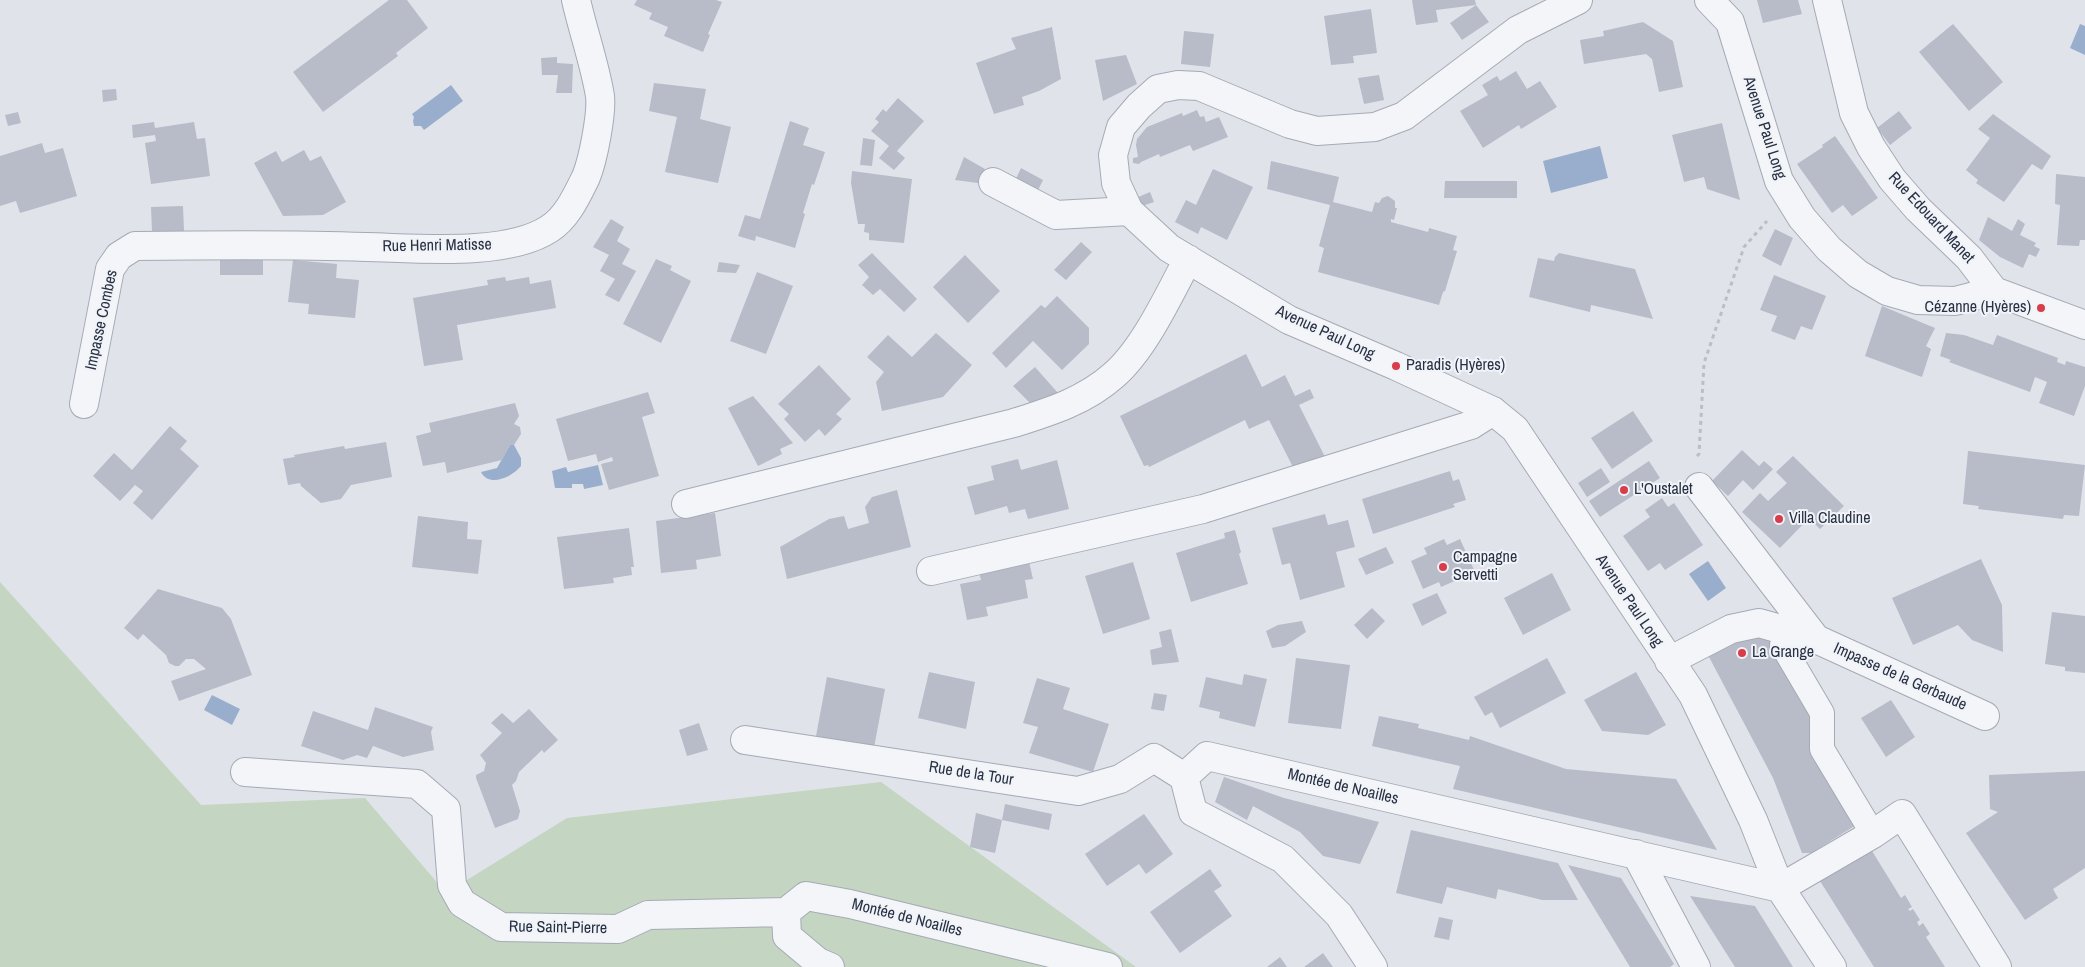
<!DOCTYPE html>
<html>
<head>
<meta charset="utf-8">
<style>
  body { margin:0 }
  canvas { display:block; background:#e0e3ea }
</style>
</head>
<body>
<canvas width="2085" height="967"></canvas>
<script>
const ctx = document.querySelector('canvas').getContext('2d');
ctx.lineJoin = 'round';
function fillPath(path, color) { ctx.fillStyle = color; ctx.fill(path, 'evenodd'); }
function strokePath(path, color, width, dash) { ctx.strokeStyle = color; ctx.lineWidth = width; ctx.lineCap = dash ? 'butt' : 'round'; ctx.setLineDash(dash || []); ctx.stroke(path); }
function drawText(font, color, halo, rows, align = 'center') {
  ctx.font = font + ' "Archivo Narrow",sans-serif'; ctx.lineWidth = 4; ctx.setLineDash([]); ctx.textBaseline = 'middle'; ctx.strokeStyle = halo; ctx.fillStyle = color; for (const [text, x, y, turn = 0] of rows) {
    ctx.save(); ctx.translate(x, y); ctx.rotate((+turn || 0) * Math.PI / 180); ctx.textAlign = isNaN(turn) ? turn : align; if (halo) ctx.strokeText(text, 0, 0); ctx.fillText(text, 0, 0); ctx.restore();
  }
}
fillPath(new Path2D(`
  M0,582L201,805L365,798L446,893L567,818L881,782L1136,967H0Z`), '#c4d5c1');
fillPath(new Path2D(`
  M2080,24L2085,26V55L2070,48Z
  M451,85L463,101L424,130L421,126H414L413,121L414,117L412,114Z
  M1600,146L1608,178L1551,193L1543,161Z
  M510,445H514L521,458V466C512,477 489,488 481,472L497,468Z
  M598,465L603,485L584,489L583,484H572V488H555L552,471L566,467L568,472Z
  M1708,561L1726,588L1708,601L1689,574Z
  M212,695L240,709L232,725L204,710Z`), '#99aecc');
fillPath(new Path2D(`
  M389,0H407L428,28L396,53L398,56L323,112L293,72Z
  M637,0H716L722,2L708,34L710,35L703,52L664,36L668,27L649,19L652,13L634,5Z
  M1412,0H1475L1476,5L1489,22L1462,40L1450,23L1476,5L1436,10L1438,22L1416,25Z
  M1757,0H1798L1802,14L1763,23Z
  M1371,9L1377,53L1353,56L1354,63L1331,65L1324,16Z
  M1643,22L1673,41L1683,87L1659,92L1652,59L1646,54L1584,64L1580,40L1604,36L1603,31Z
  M1953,24L2003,82L1969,111L1919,52Z
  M1052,27L1061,79L1039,91L1022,97L1024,105L994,114L976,63L1016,49L1011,38Z
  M1184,31L1214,34L1210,67L1181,64Z
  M1126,55L1137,84L1103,101L1095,60Z
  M557,57V63L573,64L572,93H556L558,75H542L541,58Z
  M1516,71L1527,89L1540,81L1557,107L1521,129L1519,125L1483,148L1460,111L1488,95L1482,85L1497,76L1500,81Z
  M1379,75L1384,100L1364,104L1358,78Z
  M654,83L706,89L700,119L731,127L718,183L665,172L677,117L649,111Z
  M116,89L117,100L103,102L102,90Z
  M898,98L924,121L897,151L905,158L894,170L879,158L889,146L871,131L879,122L875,119L883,109L886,112Z
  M1197,110L1200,117L1204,116L1206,122L1219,117L1228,137L1193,151L1190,145L1160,157L1159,154L1141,162L1139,164L1133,163V158L1138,157L1136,145L1137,139L1147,127L1182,113L1183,116Z
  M1899,111L1912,128L1890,145L1877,128Z
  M18,112L21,123L8,126L5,115Z
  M1993,114L2051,156L2042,170L2032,164L2004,202L1976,183L1978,180L1966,170L1990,138L1978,129Z
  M790,121L809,128L803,145L825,152L814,185L812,184L803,213L805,214L795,248L756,236L755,241L738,236L745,215L760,219Z
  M154,122L155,128L194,122L197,139L205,138L210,176L151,184L145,143L156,141L155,135L133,138L132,125Z
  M1722,123L1740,200L1707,189L1704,177L1684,182L1672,135Z
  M1835,136L1878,198L1852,216L1843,205L1832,213L1797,164L1823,147L1822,145Z
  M863,138L875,140L872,166L860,165Z
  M42,143L45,153L63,148L77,196L20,213L16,201L0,206V156Z
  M304,150L310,161L321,156L346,202L323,215L283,216L254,163L276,151L282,162Z
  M964,157L985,169L978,183L955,180Z
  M1271,161L1339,177L1333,202L1372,212L1375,202L1379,203L1382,198L1388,196L1395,201V208H1397L1394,220L1391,219V222L1428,232L1429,228L1457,236L1453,250L1457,251L1445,291L1443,292L1439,305L1318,272L1324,248L1319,246L1330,205L1267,189Z
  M1021,168L1043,180L1034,198L1012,187Z
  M1213,169L1253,187L1227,240L1201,227L1198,234L1175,222L1186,200L1196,205Z
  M852,171L912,179L904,243L869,240V233L864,232L865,224H858L851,183Z
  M2056,174L2085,177V240H2080L2079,246L2057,245L2060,205L2055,204Z
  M1445,181H1517V198H1444Z
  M1150,192L1154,202L1142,206L1136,198Z
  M183,206L184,231L152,232L151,207Z
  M1988,217L2012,231L2018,219L2025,224L2020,235L2036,243L2034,246L2040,249L2036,257L2029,254L2023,268L2000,257L1979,240Z
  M611,219L624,227L617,241L630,249L622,264L636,271L619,302L605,295L615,279L600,271L609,255L593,247Z
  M1775,229L1793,238L1781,266L1762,256Z
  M1081,242L1092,252L1066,280L1054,270Z
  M872,253L917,299L904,312L880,289L873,295L862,285L869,277L858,265Z
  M1559,253L1635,269L1653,319L1591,305L1590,312L1529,297L1538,258L1554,261L1555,257Z
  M965,255L1000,291L968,323L933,287Z
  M220,259H263V275H220Z
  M656,259L672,266L670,270L691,281L661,343L623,324Z
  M293,260L337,264L336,278L359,280L355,318L308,314L309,304L288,302Z
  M719,262L740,265L736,273L717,272Z
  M757,272L793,286L766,354L730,341Z
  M1774,275L1826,296L1812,330L1801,326L1795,340L1771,331L1777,316L1760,310Z
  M505,277L506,281L529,277L530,284L551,280L556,308L457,325L463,360L424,366L413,298L488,285L487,280Z
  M1057,296L1089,328V344L1062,370L1033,341L1006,368L992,353L1041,305L1045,308Z
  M1882,306L1935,328L1926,346L1931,349L1922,377L1865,356Z
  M936,333L972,365L943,397L882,411L876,382L884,372L867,357L888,335L912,357Z
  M1946,333L1964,335L1993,345L1997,335L2058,358L2057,362L2065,365L2066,361L2085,367V386L2074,416L2039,403L2047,382L2035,377L2030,392L1949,362L1951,360L1940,356Z
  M1246,354L1262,387L1285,375L1295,396L1310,389L1314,398L1299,405L1328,463L1296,473L1269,420L1249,429L1245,420L1149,467L1148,465L1144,466L1120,416Z
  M819,365L851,399L836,414L842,419L825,436L819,429L805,442L784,419L789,414L778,404Z
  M1035,367L1058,393L1031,404L1013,386Z
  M648,392L655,413L642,417L659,476L609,490L601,464L613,461L612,457L598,462L596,454L568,461L556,419Z
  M753,396L793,443L780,449L782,454L758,466L728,408Z
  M515,403L519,416L514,424L520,427L521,434L514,445H510L502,460L447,473L445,462L423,466L416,436L431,432L429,423Z
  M1633,411L1653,441L1612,469L1591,438Z
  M170,426L187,441L180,449L199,466L152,520L133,503L143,491L135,485L120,501L93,476L114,453L132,470Z
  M386,442L392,477L351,485L341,499L321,503L301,486L300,483L288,485L283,459L295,457L294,455L344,446L345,449Z
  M1742,450L1759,466L1764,461L1773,469L1753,490L1743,480L1728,496L1712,481Z
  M1968,451L2085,465L2079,516L2064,515L2063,519L1978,509L1979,506L1963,504Z
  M1793,456L1844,506L1820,529L1809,518L1780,548L1742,512L1760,493L1768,501L1787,483L1776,472Z
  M1018,459L1021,470L1057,460L1069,509L1028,519L1025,509L1009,513L1007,506L975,515L967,487L994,480L991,466Z
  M1649,461L1660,478L1600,517L1589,501Z
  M1601,468L1610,482L1587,497L1578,483Z
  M1450,471L1453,481L1459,479L1466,500L1453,504L1455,507L1373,534L1362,499Z
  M897,490L911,547L787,579L780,547L829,519L844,516L848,529L869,523L865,507L872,497Z
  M1662,498L1668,507L1674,503L1703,545L1665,570L1660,563L1648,571L1623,536L1650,517L1645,510Z
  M715,513L721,556L696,560L697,569L661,573L656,521Z
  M1325,514L1328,525L1348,520L1355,547L1336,552L1345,587L1300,600L1290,563L1282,565L1272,528Z
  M418,516L468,522L467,539L482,540L478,574L412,567Z
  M629,528L634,567H631L632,575L613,578L614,583L564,589L557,537Z
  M1235,530L1241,552L1239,554L1248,584L1191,602L1176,553L1225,538L1224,533Z
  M1444,539L1447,545L1460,539L1475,572L1441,587L1439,582L1423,589L1411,561L1427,554L1424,548Z
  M1386,547L1394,563L1366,575L1358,559Z
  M1028,557L1033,579L1025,580L1028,598L986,607L988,616L967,620L960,584L981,580L978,568Z
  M1981,559L2002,605L2003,652L1972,640L1958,625L1913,645L1892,598Z
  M1133,562L1150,619L1103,634L1085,576Z
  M1552,573L1571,610L1523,635L1504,598Z
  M158,589L222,608L231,619L252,675L179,701L171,681L206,669L194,659H186L179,666H175L169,663L166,655L143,634L138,640L124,628Z
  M1437,593L1447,613L1422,626L1412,604Z
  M1372,608L1385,621L1367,639L1354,625Z
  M2052,612L2085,616V673L2065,671V667L2045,664Z
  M1302,621L1306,632L1285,646L1272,648L1266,631L1278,625Z
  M1171,629L1179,662L1152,665L1150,650L1162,647L1159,632Z
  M1746,632L1773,636L1861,822L1811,853H1802L1773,778L1709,657L1722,643Z
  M1296,658L1350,665L1341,729L1288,723Z
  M1547,658L1566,693L1500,728L1492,712L1485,716L1474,697Z
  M929,672L975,682L966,729L918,718Z
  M1636,672L1666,725L1648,735L1602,731L1584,700Z
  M1244,674L1267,679L1255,727L1219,718L1220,712L1199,707L1206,677L1242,685Z
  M827,677L885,689L873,753L816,736Z
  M1037,678L1070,688L1063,709L1109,724L1093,772L1029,753L1038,727L1023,723Z
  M1154,693L1167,695L1164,711L1151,709Z
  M1891,700L1915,737L1886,757L1861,718Z
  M375,707L433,727L431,732L434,750L403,757L373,746L367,758L357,755L343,760L301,746L313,711L368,730Z
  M529,709L558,740L544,753L542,750L519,772L516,781L512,785L520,811L518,819L495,828L476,778V775L484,771L486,763L480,755L502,733L491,723L502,713L513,723Z
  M1379,716L1419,724L1418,728L1440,733L1469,740L1470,736L1566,769L1676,779L1717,850L1453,789L1460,766L1372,746Z
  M699,723L708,750L687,756L679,730Z
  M2085,771V868L2053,889L2058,898L2025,920L1966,833L1998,812L1990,809L1989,775Z
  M1224,777L1284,798L1379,822L1360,864L1323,856L1300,832L1253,806L1247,820L1215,802Z
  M1005,804L1052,814L1049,830L1002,820Z
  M976,813L1002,820L995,853L970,847Z
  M1144,814L1173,854L1146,874L1139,864L1107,886L1085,854Z
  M1411,830L1558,863L1578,900H1542L1498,889L1496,899L1447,887L1442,904L1396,893Z
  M1869,846L1901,898L1905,895L1912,907L1908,909L1910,911L1913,909L1920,920L1917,922L1919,926L1923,923L1930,934L1926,937L1945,967H1874L1820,881L1821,876Z
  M1568,865L1621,878L1674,964L1670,967H1630Z
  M1210,869L1222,886L1214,891L1232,916L1180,953L1150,912Z
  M1690,896L1755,906L1793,967H1735Z
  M1439,917L1453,920L1449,940L1434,937Z
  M1323,953L1333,967H1304Z
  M1280,957L1287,967H1267Z`), '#b7bcc8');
const pedestrian = new Path2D(`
  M1782,645L1822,713V749L1873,834`);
const minor = new Path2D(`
  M1578,0L1518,30L1404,116L1375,127L1317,131L1290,124L1199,86L1178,85L1158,89L1139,106L1121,127L1113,155L1116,183L1129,211L1169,248L1289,320L1396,366L1493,411L1515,429L1693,695L1753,820L1780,888L1832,967
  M1709,0L1730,22L1779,181L1802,218L1829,249L1858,274L1887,291L1918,300L1955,301L1994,291
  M1827,0L1854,113L1871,147L1892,179L1918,209L1969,258L1994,291
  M993,182L1056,215L1129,211
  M1994,291L2085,325
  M84,404L110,269L119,256L135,246C212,245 289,244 366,247C416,248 506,257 549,229C567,218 577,195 586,177C593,160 602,114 600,96C595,65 583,31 576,0
  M1699,487L1816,639
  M686,504L1014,423C1049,412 1085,401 1114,375C1144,349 1169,295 1188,259
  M931,571L1203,509L1471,425L1493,411
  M1669,661L1731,629L1759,623L1816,639L1985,716
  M745,740L1078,791L1120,779L1154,758L1184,777
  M245,772L417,784L446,809L452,885L462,903L501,927L618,929L648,915L786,912
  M1636,854L1696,967
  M1780,888L1873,834L1902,814L1997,967
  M830,967L818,962L787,936L786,912L806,896L850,904L1108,967
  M1373,967L1339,915L1283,859L1193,812L1184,777L1207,756L1780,888`);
strokePath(pedestrian, '#a5aab5', 26);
strokePath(minor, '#a5aab5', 30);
strokePath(new Path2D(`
  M1697,456L1699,454L1704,363L1744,247L1767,221`), '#babec5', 3, [4, 4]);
strokePath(pedestrian, '#f3f5f8', 24);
strokePath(minor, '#f3f5f8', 28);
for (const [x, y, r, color] of [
  [2041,308,5,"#d73d4a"],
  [1396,366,5,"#d73d4a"],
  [1624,490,5,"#d73d4a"],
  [1779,519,5,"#d73d4a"],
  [1443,567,5,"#d73d4a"],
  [1742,653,5,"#d73d4a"]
]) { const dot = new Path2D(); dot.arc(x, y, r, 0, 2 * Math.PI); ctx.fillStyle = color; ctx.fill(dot); strokePath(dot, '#f0f3f7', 2); }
drawText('16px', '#283043', '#f0f3f7', [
  ["Avenue Paul Long",1764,128,72],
  ["Rue Edouard Manet",1931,218,47],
  ["Rue Henri Matisse",437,246,-1],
  ["Impasse Combes",102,320,-78],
  ["Avenue Paul Long",1325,333,25],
  ["Avenue Paul Long",1629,601,56],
  ["Impasse de la Gerbaude",1900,677,24],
  ["Rue de la Tour",971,774,9],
  ["Montée de Noailles",1343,787,13],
  ["Montée de Noailles",907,918,14],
  ["Rue Saint-Pierre",558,928,1]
]);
drawText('16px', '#283043', '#f0f3f7', [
  ["Cézanne (Hyères)",2031,308,"right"],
  ["Paradis (Hyères)",1406,366],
  ["L'Oustalet",1634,490],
  ["Villa Claudine",1789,519],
  ["Campagne",1453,558],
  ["Servetti",1453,576],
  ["La Grange",1752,653]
], 'left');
</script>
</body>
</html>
